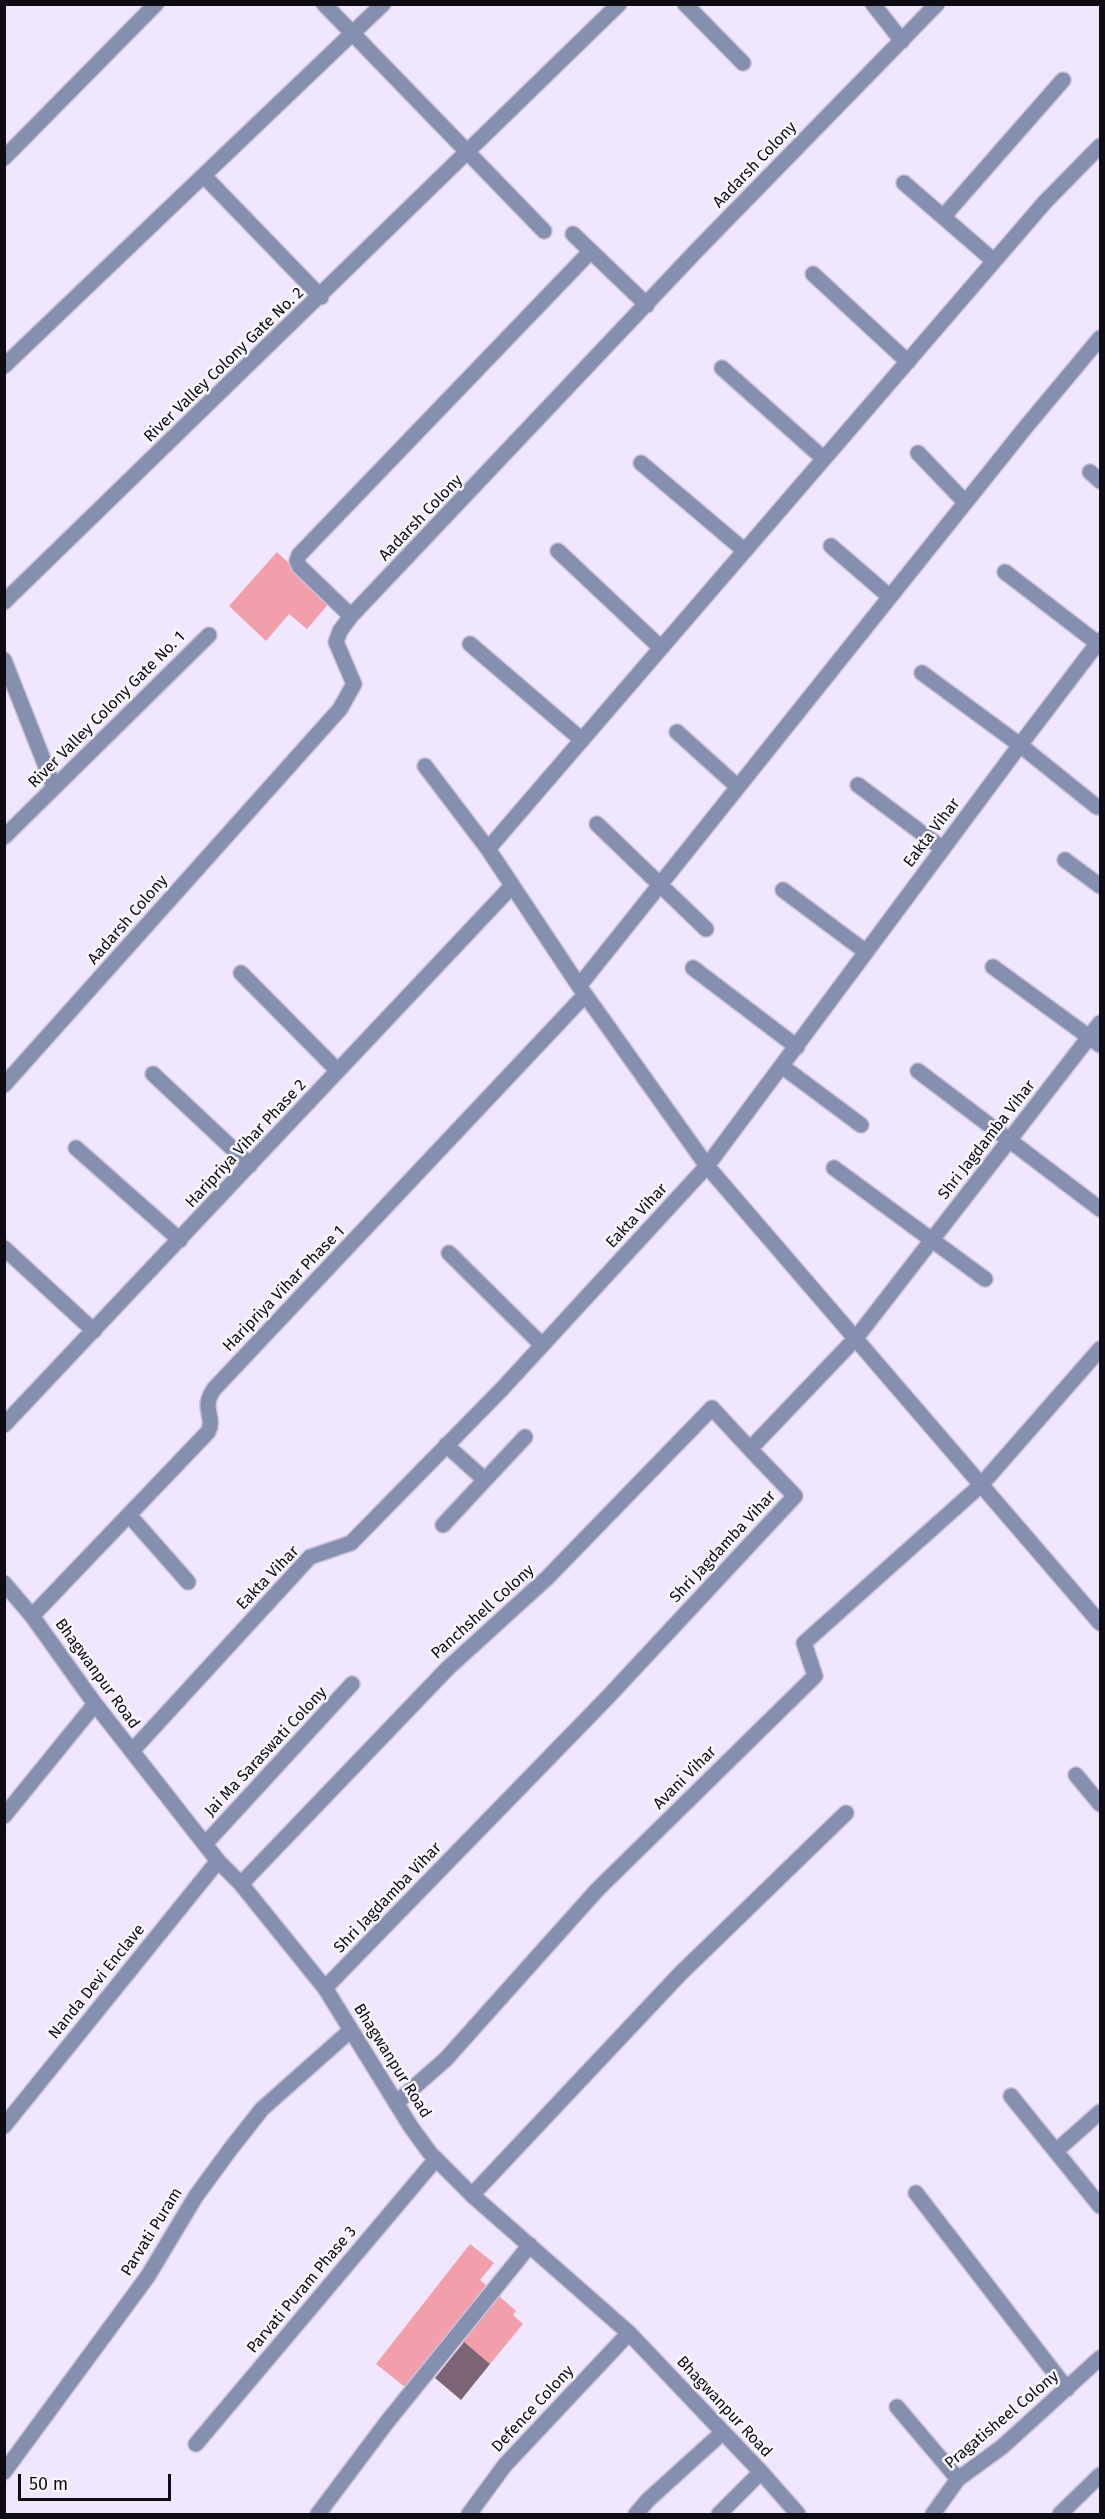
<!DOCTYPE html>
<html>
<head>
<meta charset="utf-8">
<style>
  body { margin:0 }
  #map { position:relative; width:1105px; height:2519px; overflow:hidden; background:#f0e6fd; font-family:"Fira Sans",sans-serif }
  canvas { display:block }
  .frame { position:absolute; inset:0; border:6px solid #0f0b15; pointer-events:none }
  .scale { position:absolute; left:18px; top:2474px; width:153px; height:27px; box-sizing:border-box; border:3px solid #0f0b15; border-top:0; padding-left:8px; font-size:18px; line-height:21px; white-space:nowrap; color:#0f0b15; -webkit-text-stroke:4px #f9f7fd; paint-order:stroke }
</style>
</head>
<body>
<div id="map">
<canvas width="1105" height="2519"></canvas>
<div class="frame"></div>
<div class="scale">50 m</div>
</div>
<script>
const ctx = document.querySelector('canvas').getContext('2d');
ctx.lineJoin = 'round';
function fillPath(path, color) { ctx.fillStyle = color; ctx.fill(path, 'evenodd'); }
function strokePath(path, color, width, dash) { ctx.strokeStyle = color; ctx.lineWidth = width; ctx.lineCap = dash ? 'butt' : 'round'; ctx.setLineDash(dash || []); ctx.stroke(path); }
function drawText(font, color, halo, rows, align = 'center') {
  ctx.font = font + ' "Fira Sans",sans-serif'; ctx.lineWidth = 5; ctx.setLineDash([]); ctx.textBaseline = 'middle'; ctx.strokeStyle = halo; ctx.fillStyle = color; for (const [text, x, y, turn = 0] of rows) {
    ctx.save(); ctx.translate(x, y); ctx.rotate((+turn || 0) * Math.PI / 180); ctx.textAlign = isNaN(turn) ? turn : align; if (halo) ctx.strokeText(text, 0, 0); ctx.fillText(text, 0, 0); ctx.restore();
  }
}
fillPath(new Path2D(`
  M277,552L330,602L307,629L289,614L266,641L229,606Z
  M470,2244L494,2263L480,2280L486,2285L406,2388L376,2364Z
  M498,2295L516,2311L513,2315L523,2324L490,2364L460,2340Z`), '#f29eab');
fillPath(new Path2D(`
  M464,2342L490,2364L461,2400L435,2378Z`), '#7c6475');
const minor = new Path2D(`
  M324,4L544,231
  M685,4L743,63
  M873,4L902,41
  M4,158L156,4
  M204,176L321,297
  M904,183L994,261
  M943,217L1063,80
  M573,234L647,305
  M813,274L908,362
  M4,366L383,4
  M722,368L824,459
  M918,453L965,502
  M641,463L745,551
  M1090,472L1100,481
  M831,546L890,597
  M558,551L661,648
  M1005,572L1100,645
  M4,602L619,4
  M351,616L299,566L297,561L299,555L591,251
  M470,644L582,740
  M4,660L54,787
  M922,673L1020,745L1097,807
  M677,732L738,787
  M425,766L488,849L579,986L707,1166L1100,1623
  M858,785L943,849
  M597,824L706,929
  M4,837L209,635
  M488,849L1045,202L1100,146
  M1065,860L1100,886
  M783,890L866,952
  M993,967L1100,1045
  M693,968L797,1047
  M241,973L338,1071
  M579,986L1025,428L1100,338
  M783,1067L861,1125
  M918,1071L1100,1209
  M153,1074L250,1165
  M4,1085L340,709L354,684L336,642L340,631L351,616L700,247L937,4
  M76,1148L180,1240
  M834,1168L985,1279
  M4,1248L94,1331
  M449,1253L542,1345
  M4,1425L512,886
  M446,1445L484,1479
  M129,1515L188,1582
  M443,1525L525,1437
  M4,1583L32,1616L95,1704L218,1861L241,1884L325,1988L411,2127L430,2153L472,2195L629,2333L761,2472L798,2514
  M32,1616L208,1432C216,1417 200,1409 214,1389L585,995
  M132,1751L310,1557L351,1543L502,1389L707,1166L1020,745L1100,640
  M1076,1775L1100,1804
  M4,1816L95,1704
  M206,1843L352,1684
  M241,1884L448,1668L547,1578L712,1408L750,1449
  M325,1988L607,1698L795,1496L750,1449L856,1338L1100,1023
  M1011,2096L1100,2206
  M396,2103L446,2059L597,1890L815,1676L804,1643L981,1485L1100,1349
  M4,2126L218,1861
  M1056,2151L1100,2112
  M916,2193L1067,2389
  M472,2195L680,1974L846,1813
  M897,2407L958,2479
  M196,2444L436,2159
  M4,2472L148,2276L196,2196L232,2147L262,2109L351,2030
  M318,2514L387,2422L530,2245
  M469,2514L505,2465L629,2333
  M636,2514L648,2500L723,2432
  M719,2514L761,2472
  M933,2514L958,2479L1002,2447L1100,2358
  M1060,2514L1100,2475`);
strokePath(minor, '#ccc3d8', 18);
strokePath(minor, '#858fb0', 15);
drawText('16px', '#0f0b15', '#f9f7fd', [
  ["Aadarsh Colony",755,165,-46],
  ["River Valley Colony Gate No. 2",224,365,-44],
  ["Aadarsh Colony",421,518,-46],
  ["River Valley Colony Gate No. 1",107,710,-45],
  ["Eakta Vihar",932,833,-53],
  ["Aadarsh Colony",128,920,-49],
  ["Shri Jagdamba Vihar",987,1140,-52],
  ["Haripriya Vihar Phase 2",246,1144,-47],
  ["Eakta Vihar",637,1216,-47],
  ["Haripriya Vihar Phase 1",284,1289,-46],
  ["Shri Jagdamba Vihar",723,1547,-47],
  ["Eakta Vihar",268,1578,-46],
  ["Panchshell Colony",483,1612,-42],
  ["Bhagwanpur Road",97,1674,54],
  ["Jai Ma Saraswati Colony",266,1752,-47],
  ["Avani Vihar",685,1778,-45],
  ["Shri Jagdamba Vihar",388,1898,-46],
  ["Nanda Devi Enclave",97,1982,-51],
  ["Bhagwanpur Road",392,2061,58],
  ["Parvati Puram",152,2232,-58],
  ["Parvati Puram Phase 3",302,2290,-50],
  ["Bhagwanpur Road",724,2407,47],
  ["Defence Colony",533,2409,-47],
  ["Pragatisheel Colony",1002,2420,-40]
]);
</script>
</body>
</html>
